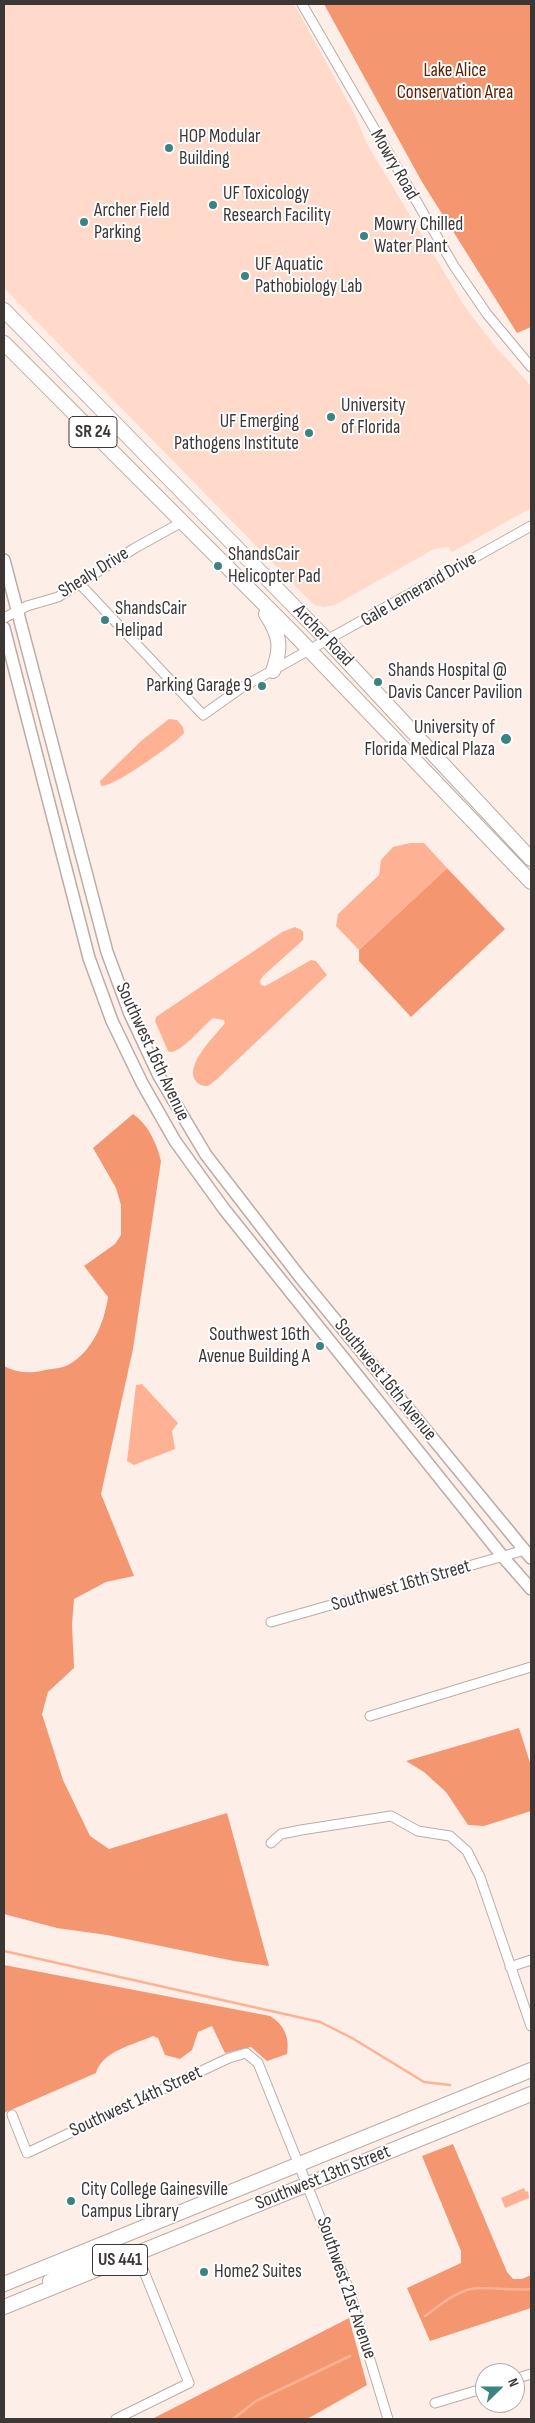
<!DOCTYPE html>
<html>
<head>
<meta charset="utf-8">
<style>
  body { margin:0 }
  #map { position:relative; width:535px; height:2423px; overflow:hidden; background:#feeee8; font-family:"Sofia Sans Condensed",sans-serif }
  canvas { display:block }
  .frame { position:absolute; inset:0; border:5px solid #3c3634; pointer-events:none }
  .north { position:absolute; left:475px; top:2363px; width:50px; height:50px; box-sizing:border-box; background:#fff; border:1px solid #b1afae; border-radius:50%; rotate:68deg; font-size:14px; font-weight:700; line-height:20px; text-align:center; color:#3c3634 }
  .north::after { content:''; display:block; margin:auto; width:18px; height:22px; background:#3b8381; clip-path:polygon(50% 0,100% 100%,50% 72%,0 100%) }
</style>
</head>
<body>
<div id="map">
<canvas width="535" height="2423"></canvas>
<div class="frame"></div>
<div class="north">N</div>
</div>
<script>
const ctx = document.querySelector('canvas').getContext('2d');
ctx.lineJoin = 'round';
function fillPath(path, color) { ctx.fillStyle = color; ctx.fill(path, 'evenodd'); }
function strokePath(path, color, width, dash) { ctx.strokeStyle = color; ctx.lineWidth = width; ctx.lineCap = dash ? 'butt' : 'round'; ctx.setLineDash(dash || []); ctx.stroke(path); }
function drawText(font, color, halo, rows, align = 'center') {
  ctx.font = font + ' "Sofia Sans Condensed",sans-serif'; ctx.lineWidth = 4; ctx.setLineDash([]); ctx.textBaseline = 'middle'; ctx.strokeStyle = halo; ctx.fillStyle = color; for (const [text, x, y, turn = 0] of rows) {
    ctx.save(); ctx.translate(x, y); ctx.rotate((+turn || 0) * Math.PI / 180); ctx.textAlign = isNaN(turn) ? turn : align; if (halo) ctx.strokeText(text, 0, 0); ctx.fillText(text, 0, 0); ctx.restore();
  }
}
fillPath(new Path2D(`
  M4,4H294L355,115L367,144L465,307L495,346L531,386V508L452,552L448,547L434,549L335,605L323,607L314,605L4,288Z`), '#ffd9c9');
fillPath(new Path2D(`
  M324,4H531V327L517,333L422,182Z
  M447,868L505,929L411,1017L359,961V950Z
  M133,1114C148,1124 157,1144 161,1161L133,1349L101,1494L134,1576L106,1582L74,1599L72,1625L74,1668L48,1692L42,1714L63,1780L90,1836L109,1849L227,1813L269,1966L234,1961L107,1935L57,1928L4,1914V1366C16,1373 31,1374 45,1370C52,1369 62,1368 68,1365C93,1351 104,1323 108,1297L84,1266L115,1244L121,1235V1205L116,1188L93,1148Z
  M519,1728L531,1766V1811L484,1826L468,1825L446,1792L424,1772L406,1761Z
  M4,1965L270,2016C284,2024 290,2038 287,2054L267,2061L251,2047L225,2053L212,2026L198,2032L192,2050L180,2059L165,2055L158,2038L153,2036C133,2045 102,2051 96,2073L4,2113Z
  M453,2144L507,2272L513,2279H522L531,2275V2308L430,2341L407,2288L461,2263V2251L422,2156Z
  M349,2318L367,2385L307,2419H152Z`), '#f49771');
fillPath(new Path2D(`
  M169,719L177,720L183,727L184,733L177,740C165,749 114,787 101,786L100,781L141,741Z
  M410,843H424L447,868L359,950L336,926L338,914L379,875L381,860L393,847Z
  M295,927L303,931V940L263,976L260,981L261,985L265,986L271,983L311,960L316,961L327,975L216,1080L208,1086C203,1086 198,1085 195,1080C185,1064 216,1035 225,1023L224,1020L213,1018C202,1027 182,1052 170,1052L168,1051L155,1021L156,1017L282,932Z
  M142,1384L178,1423L172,1431L175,1449L134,1465L127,1461L136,1385Z
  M524,2188L526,2192L528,2191L529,2198L505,2208L501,2198Z`), '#feb293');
strokePath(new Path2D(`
  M4,1951L320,2022L352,2038L424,2082L450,2085
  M425,2316C440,2305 461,2287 480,2288C498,2288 513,2291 531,2289
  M233,2419L256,2401L350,2356`), '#feb293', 2.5);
const street = new Path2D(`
  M302,4L454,266L487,314L531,367
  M79,583L203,715L241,688L531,526
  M4,618L27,606L58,597L135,548L182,522
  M271,1622L525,1550
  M370,1716L531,1667
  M271,1843L281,1834L301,1830L391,1816L418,1831L450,1836L467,1851L480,1877L531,2026
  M510,1967L531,1960
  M12,2115L27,2153L229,2058L246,2053L258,2063L348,2287L388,2419
  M515,2379L531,2374
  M435,2403L485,2388
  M116,2419L189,2383L141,2264`);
const secondary = new Path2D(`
  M4,560L107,952L130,1014L159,1076L206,1155L300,1277L531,1558
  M4,628L89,958L112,1021L142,1083L175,1141L224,1209L503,1557L531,1589`);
const primary = new Path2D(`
  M4,310L328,641L531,859
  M4,343L295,635L531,882
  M266,614C280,635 282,647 273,671
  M50,2281L99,2254
  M4,2284L531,2070
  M4,2307L531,2094`);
strokePath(street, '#bbaca7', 11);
strokePath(secondary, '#bbaca7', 14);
strokePath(primary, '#bbaca7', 16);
strokePath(street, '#fff', 9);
strokePath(secondary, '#fff', 11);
strokePath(primary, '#fff', 14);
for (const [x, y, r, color] of [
  [169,148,5,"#3b8381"],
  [213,205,5,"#3b8381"],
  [84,222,5,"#3b8381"],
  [364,236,5,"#3b8381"],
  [245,276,5,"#3b8381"],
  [331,417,5,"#3b8381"],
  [309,433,5,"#3b8381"],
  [218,566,5,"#3b8381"],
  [105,620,5,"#3b8381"],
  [378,682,5,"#3b8381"],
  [262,686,5,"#3b8381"],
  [506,739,6,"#3b8381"],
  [320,1346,5,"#3b8381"],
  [71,2201,5,"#3b8381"],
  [204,2272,5,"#3b8381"]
]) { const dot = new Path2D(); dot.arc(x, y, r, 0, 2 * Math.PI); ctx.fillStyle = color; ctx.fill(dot); strokePath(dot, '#fff', 2); }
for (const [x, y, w] of [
  [93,432,48],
  [120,2260,55]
]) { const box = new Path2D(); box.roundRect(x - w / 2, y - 15.5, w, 31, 4); ctx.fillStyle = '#fff'; ctx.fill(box); strokePath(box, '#3c3634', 1); }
drawText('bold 18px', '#3c3634', null, [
  ["SR 24",93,432],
  ["US 441",120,2260]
]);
drawText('19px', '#5a2104', '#fff', [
  ["Lake Alice",455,71],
  ["Conservation Area",455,93]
]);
drawText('19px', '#3c3634', '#fff', [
  ["HOP Modular",179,137],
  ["Building",179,159],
  ["UF Toxicology",223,194],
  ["Research Facility",223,216],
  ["Archer Field",94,211],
  ["Parking",94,233],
  ["Mowry Chilled",374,225],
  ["Water Plant",374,247],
  ["UF Aquatic",255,265],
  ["Pathobiology Lab",255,287],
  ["University",341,406],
  ["of Florida",341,428],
  ["UF Emerging",299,422,"right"],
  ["Pathogens Institute",299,444,"right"],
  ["ShandsCair",228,555],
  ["Helicopter Pad",228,577],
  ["ShandsCair",115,609],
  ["Helipad",115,631],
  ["Shands Hospital @",388,671],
  ["Davis Cancer Pavilion",388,693],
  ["Parking Garage 9",252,686,"right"],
  ["University of",495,728,"right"],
  ["Florida Medical Plaza",495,750,"right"],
  ["Southwest 16th",310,1335,"right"],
  ["Avenue Building A",310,1357,"right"],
  ["City College Gainesville",81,2190],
  ["Campus Library",81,2212],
  ["Home2 Suites",214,2272]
], 'left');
drawText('19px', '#3c3634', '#fff', [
  ["Mowry Road",394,165,60],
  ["Shealy Drive",94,573,-32],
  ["Gale Lemerand Drive",419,590,-30],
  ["Archer Road",323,636,46],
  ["Southwest 16th Avenue",152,1052,65],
  ["Southwest 16th Avenue",385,1380,51],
  ["Southwest 16th Street",401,1586,-16],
  ["Southwest 14th Street",136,2102,-25],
  ["Southwest 13th Street",323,2178,-22],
  ["Southwest 21st Avenue",346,2288,71]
]);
</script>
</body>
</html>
